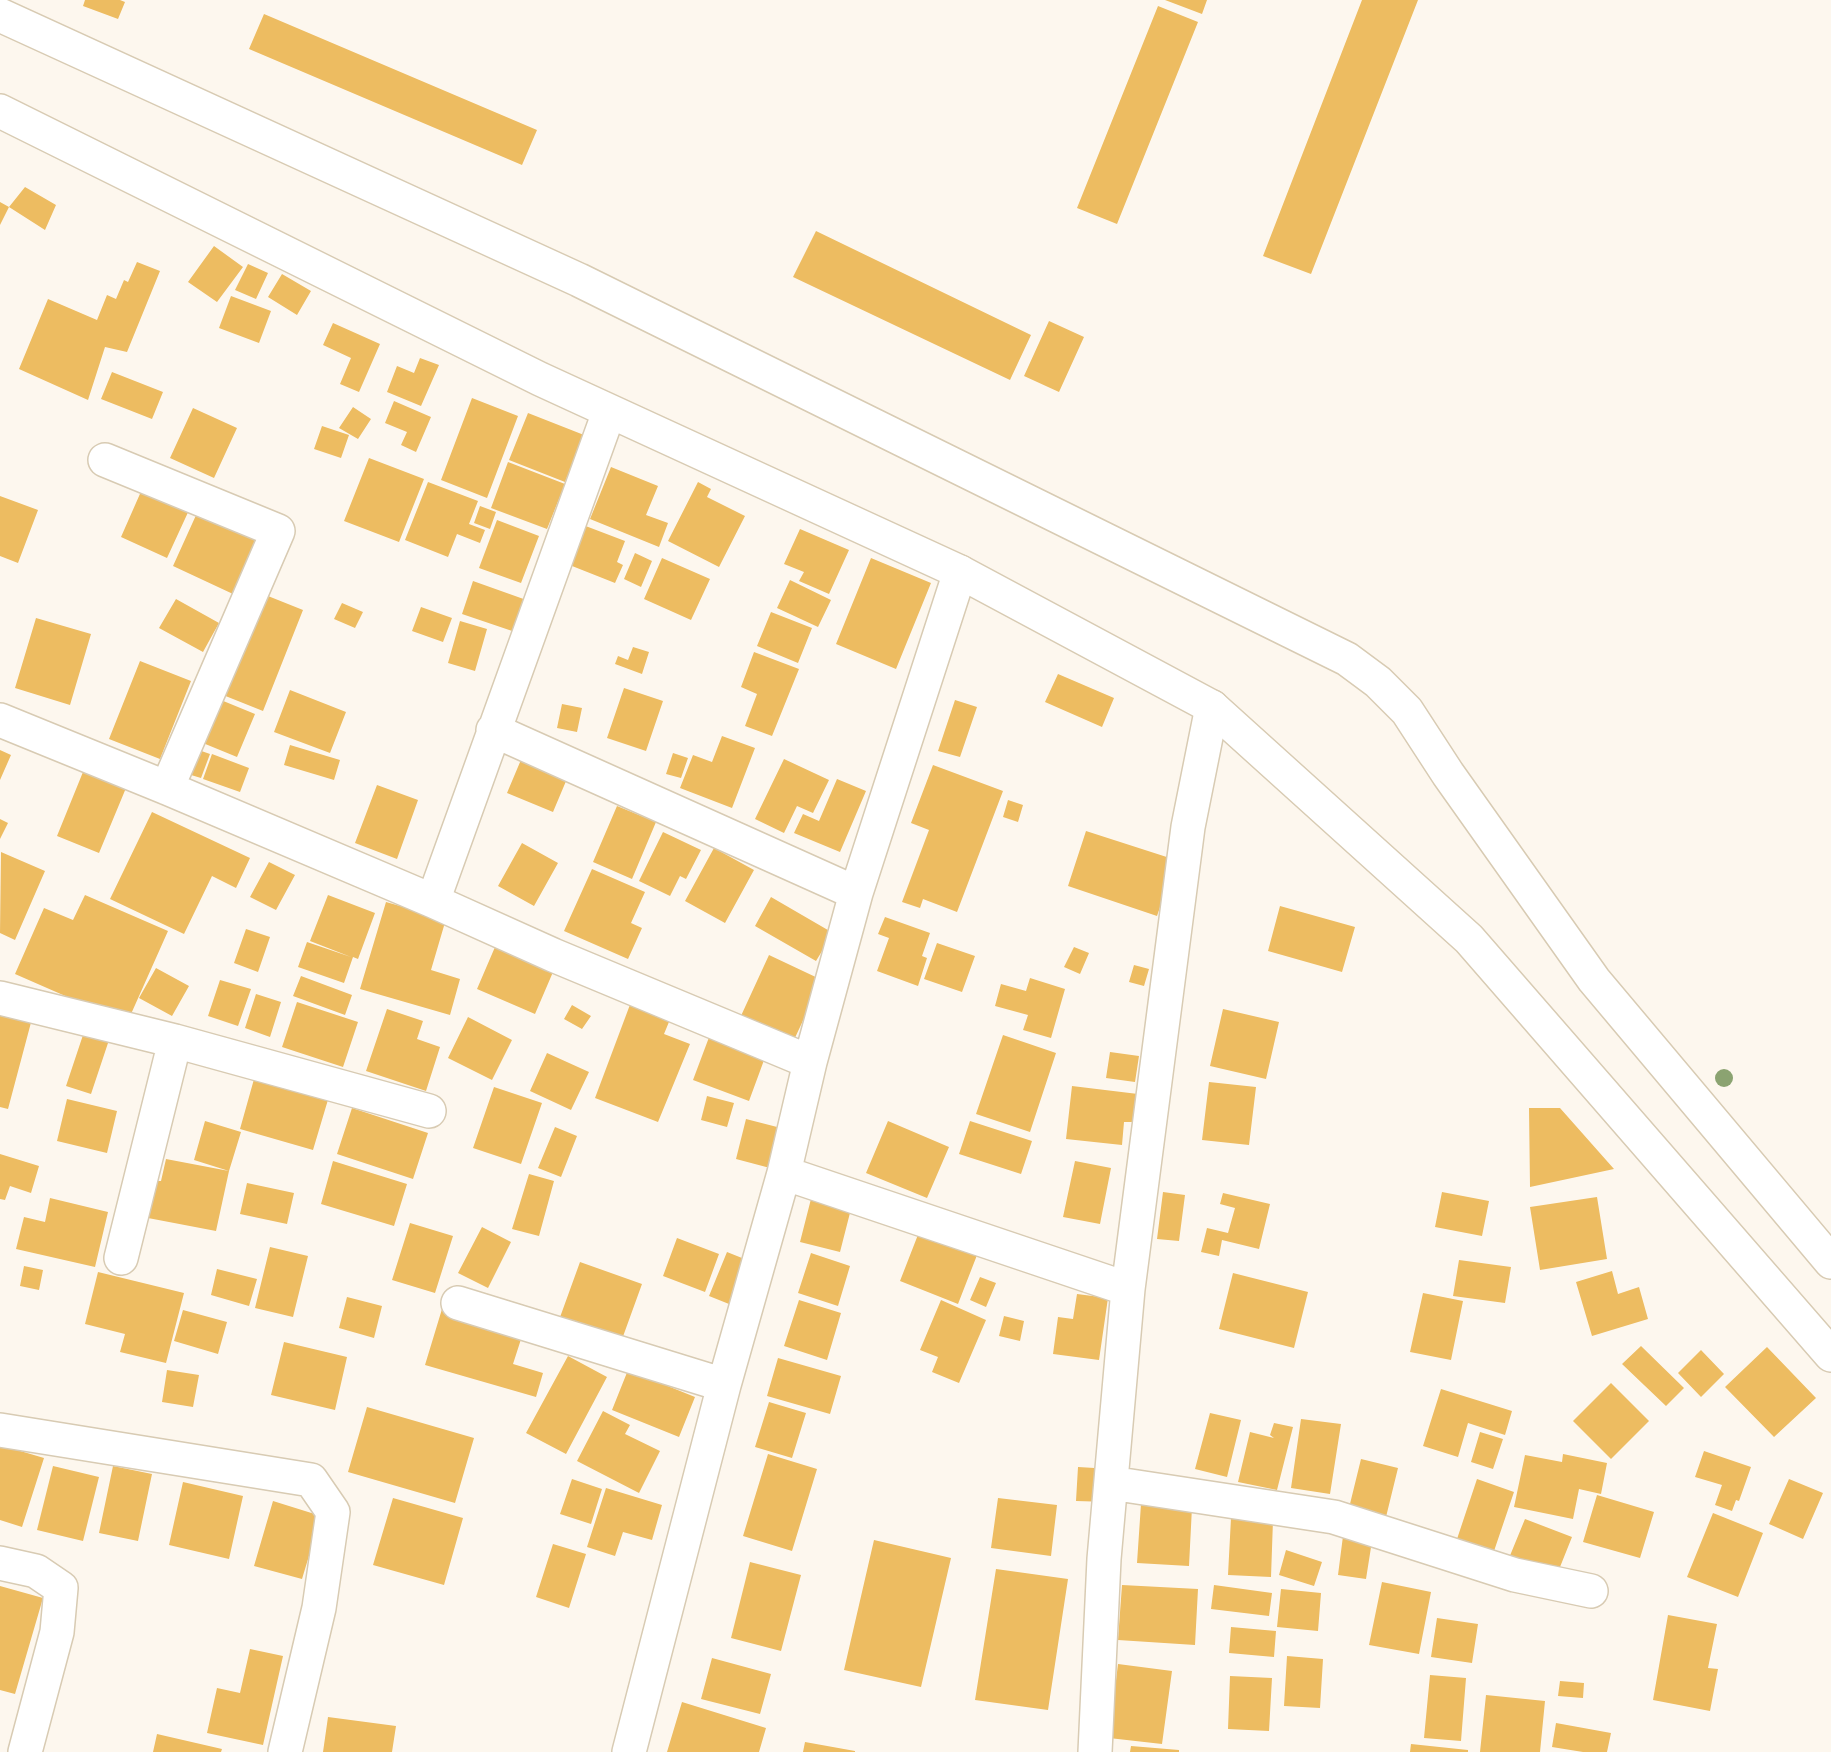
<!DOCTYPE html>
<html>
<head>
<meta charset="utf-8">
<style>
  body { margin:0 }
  canvas { display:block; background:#fdf7ee }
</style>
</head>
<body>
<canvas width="1831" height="1752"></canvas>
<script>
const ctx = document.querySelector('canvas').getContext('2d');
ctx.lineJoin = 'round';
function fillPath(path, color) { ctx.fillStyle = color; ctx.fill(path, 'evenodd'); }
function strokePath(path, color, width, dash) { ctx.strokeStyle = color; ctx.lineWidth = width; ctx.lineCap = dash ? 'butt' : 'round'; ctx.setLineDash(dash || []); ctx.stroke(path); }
fillPath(new Path2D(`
  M85,0H120L125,2L118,19L83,6Z
  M1165,0H1207L1202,14Z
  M1362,0H1418L1311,274L1263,256Z
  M1158,6L1198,22L1117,224L1077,208Z
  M264,14L537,130L522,165L249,49Z
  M25,187L56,205L45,230L9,207Z
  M0,202L9,207L0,225Z
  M816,231L1031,335L1010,380L793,277Z
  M214,246L243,267L217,302L188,282Z
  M137,262L160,271L127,352L105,347L88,400L19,369L48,299L97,320L107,295L116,299L124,280L128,282Z
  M248,264L268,273L256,299L235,290Z
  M282,274L311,291L297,315L268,297Z
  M231,296L271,311L259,343L219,328Z
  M1049,321L1084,337L1059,392L1024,376Z
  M333,323L380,344L359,392L340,384L351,358L323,345Z
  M420,358L439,365L421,406L387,392L397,366L414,373Z
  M112,372L163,392L152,419L101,399Z
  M472,398L518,416L487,498L441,480Z
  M394,401L431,417L416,452L401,445L407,432L385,423Z
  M353,407L371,419L358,439L339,428Z
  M193,408L237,428L214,478L170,458Z
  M528,413L584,435L565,482L509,460Z
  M322,426L349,435L341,458L314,449Z
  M369,458L424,479L399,542L344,521Z
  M508,462L565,484L547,529L491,508Z
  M611,467L658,486L646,515L668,523L659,547L590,519Z
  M428,482L478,501L469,524L485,530L480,543L457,534L448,557L405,540Z
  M698,482L711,489L707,497L745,516L719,567L668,541Z
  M143,487L190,508L167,558L121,537Z
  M0,496L38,510L18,563L0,556Z
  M480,506L496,512L490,529L474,523Z
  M197,513L257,541L233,594L173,566Z
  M497,520L539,536L521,583L479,568Z
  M583,525L625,541L617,562L623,565L615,583L567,564Z
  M800,529L849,550L829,594L799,581L804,572L784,564Z
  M635,553L652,561L641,587L624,579Z
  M662,558L710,579L691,620L644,599Z
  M871,558L931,583L896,669L836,644Z
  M790,580L831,600L818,627L777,608Z
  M473,581L532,602L521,634L462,614Z
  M258,592L303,610L263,711L218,693Z
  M176,599L219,623L203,652L159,628Z
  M342,603L363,612L355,628L334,619Z
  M421,607L452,618L443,642L412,631Z
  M771,612L812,628L798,663L757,646Z
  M36,618L91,634L70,705L15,688Z
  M460,621L487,629L475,671L448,663Z
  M633,647L649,652L642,674L615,664L618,656L628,660Z
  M754,652L799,669L772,736L745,726L757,694L741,687Z
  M140,661L191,681L160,759L109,739Z
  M1058,674L1114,698L1102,727L1045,702Z
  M624,688L663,701L646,751L607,738Z
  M290,690L346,712L330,753L274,732Z
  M216,698L255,714L237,757L198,741Z
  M955,700L977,707L960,757L938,751Z
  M562,704L582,708L577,732L557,728Z
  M722,736L755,748L732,808L680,788L693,755L712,762Z
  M290,745L340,760L334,780L284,765Z
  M190,747L210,754L201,778L181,772Z
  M0,750L11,755L0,780Z
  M673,753L688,758L681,778L666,774Z
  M212,754L249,768L240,792L203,779Z
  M523,755L569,774L553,812L507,793Z
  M784,759L829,780L813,813L797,806L784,833L755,819Z
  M933,765L1003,791L957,912L923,899L920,908L902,902L929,830L911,823Z
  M83,772L126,788L99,853L57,836Z
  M837,779L866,791L840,852L794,833L803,814L819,821Z
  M377,785L418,800L397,859L355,843Z
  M1008,800L1023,805L1018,822L1003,817Z
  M617,806L656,822L632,879L593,862Z
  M152,812L250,858L236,888L212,876L184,934L110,899Z
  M0,819L8,823L0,839Z
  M1086,831L1176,860L1157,916L1068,886Z
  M663,832L701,850L686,879L680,876L670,896L639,881Z
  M522,843L558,863L534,906L498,886Z
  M714,848L754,870L725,923L685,901Z
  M1,852L45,871L15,940L0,933Z
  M269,862L295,875L276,910L250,897Z
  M592,869L645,892L631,923L642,928L628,959L564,931Z
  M85,895L168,931L127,1023L15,974L44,908L73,920Z
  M328,895L375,913L358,959L353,957L344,983L298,967L307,942L351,957L310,941Z
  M771,897L833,933L816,961L755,926Z
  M386,902L446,919L431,970L460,979L450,1015L360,989Z
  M1280,906L1355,927L1342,972L1268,951Z
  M885,917L930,933L922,956L927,958L918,986L877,971L889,938L878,934Z
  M246,929L270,937L258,972L234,963Z
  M498,940L556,965L535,1014L477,989Z
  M937,943L975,956L962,992L924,979Z
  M1074,947L1089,953L1080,974L1064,967Z
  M769,955L822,980L793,1042L740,1018Z
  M1134,965L1149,969L1144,986L1129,982Z
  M156,968L189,986L172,1016L139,998Z
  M301,976L352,995L345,1015L293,996Z
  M1030,978L1065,989L1051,1038L1023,1030L1028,1015L995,1006L1001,984L1026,991Z
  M220,980L251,989L238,1026L208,1016Z
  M256,994L281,1002L270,1037L245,1028Z
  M297,1002L358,1022L343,1067L282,1047Z
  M631,1002L671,1017L664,1034L690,1044L658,1122L595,1098Z
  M572,1005L591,1016L582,1029L564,1019Z
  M0,1006L33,1015L8,1109L0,1107Z
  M387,1009L423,1021L417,1039L440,1047L426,1091L366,1071Z
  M1223,1009L1279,1022L1266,1079L1210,1066Z
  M468,1017L512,1040L492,1080L448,1058Z
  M84,1032L109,1040L91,1094L66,1086Z
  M711,1032L767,1052L749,1101L693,1080Z
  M1003,1035L1056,1053L1030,1132L976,1114Z
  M1110,1052L1139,1056L1135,1082L1106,1078Z
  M547,1053L589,1072L571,1110L530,1091Z
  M256,1072L330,1093L313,1150L240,1129Z
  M1209,1082L1256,1087L1249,1145L1202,1140Z
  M1072,1086L1138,1094L1135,1122H1124L1122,1145L1066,1139Z
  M494,1087L542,1103L521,1164L473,1148Z
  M707,1096L734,1103L727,1127L701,1120Z
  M67,1099L117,1111L107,1153L57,1141Z
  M352,1108L428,1133L413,1179L337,1154Z
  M1529,1108H1560L1614,1169L1530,1187Z
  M746,1119L781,1128L770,1168L736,1159Z
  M205,1121L241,1132L229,1171L194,1160Z
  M888,1121L949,1147L927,1198L866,1173Z
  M970,1121L1032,1141L1021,1174L959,1154Z
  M555,1127L577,1136L561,1177L538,1168Z
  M0,1154L39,1166L31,1193L10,1186L5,1200L0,1199Z
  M166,1159L229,1171L216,1231L148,1218L156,1181H161Z
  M333,1161L407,1184L394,1226L321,1204Z
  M1075,1161L1111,1168L1100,1224L1063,1217Z
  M529,1174L554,1181L539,1236L512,1229Z
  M247,1183L294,1193L287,1224L240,1214Z
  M1163,1192L1185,1195L1179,1241L1157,1239Z
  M1442,1192L1489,1201L1482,1236L1435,1227Z
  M1223,1193L1270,1204L1259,1249L1222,1240L1219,1256L1201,1252L1207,1228L1228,1233L1235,1208L1220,1204Z
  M812,1195L852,1205L840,1252L800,1242Z
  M1597,1197L1607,1259L1540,1270L1530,1207Z
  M50,1198L108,1212L95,1267L16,1249L24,1217L45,1222Z
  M410,1223L453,1236L435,1293L392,1280Z
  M482,1227L511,1242L488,1288L458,1273Z
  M921,1227L979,1250L958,1304L900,1281Z
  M677,1238L719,1254L705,1292L663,1276Z
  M270,1247L308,1256L293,1317L255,1308Z
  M727,1252L752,1262L734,1306L709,1296Z
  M811,1253L850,1266L838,1306L798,1293Z
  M1459,1260L1511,1267L1505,1303L1453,1296Z
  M580,1262L642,1284L621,1342L559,1320Z
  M24,1266L43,1270L39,1290L20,1286Z
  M217,1269L257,1279L249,1306L211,1295Z
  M1612,1271L1618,1294L1639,1287L1648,1319L1592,1336L1576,1282Z
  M98,1272L184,1293L166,1363L120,1352L125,1334L85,1324Z
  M1233,1273L1308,1292L1294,1348L1219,1329Z
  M980,1277L996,1283L986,1307L970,1300Z
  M1423,1293L1463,1301L1451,1360L1410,1352Z
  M1077,1294L1108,1298L1099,1360L1053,1354L1058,1317L1073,1319Z
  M347,1297L382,1306L374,1338L339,1328Z
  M799,1300L841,1313L827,1360L784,1346Z
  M941,1300L986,1320L959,1383L932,1372L938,1357L920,1350Z
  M442,1309L523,1333L513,1364L543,1373L536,1397L425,1365Z
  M183,1310L227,1322L218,1354L174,1341Z
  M1004,1316L1024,1321L1020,1341L999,1336Z
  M284,1342L347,1357L335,1410L271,1395Z
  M1641,1346L1684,1388L1666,1406L1622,1364Z
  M1767,1347L1816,1398L1774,1437L1725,1387Z
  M1701,1350L1724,1374L1701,1397L1678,1373Z
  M568,1356L607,1377L566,1454L526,1433Z
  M778,1358L841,1376L830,1414L767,1396Z
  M167,1370L199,1375L193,1407L162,1402Z
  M628,1370L695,1397L679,1437L612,1410Z
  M1611,1383L1649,1421L1611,1459L1573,1421Z
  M1441,1389L1512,1411L1505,1435L1468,1423L1458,1457L1423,1446Z
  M769,1402L806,1413L792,1458L755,1447Z
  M367,1407L474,1438L455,1503L348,1472Z
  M603,1411L630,1425L625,1434L660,1451L639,1493L577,1461Z
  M1210,1413L1241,1420L1227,1477L1195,1469Z
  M1301,1419L1341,1424L1330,1494L1291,1488Z
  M1274,1423L1293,1427L1277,1490L1238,1482L1250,1432L1274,1438L1270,1435Z
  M1480,1432L1503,1439L1493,1469L1471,1462Z
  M0,1445L44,1458L22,1527L0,1520Z
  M1704,1451L1751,1467L1739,1501L1736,1500L1732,1511L1715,1505L1722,1485L1695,1477Z
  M768,1454L817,1469L792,1551L743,1536Z
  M1563,1454L1607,1463L1601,1494L1579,1489L1573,1519L1514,1507L1525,1455L1562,1462Z
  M1361,1459L1398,1468L1386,1517L1349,1508Z
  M53,1466L99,1477L83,1541L37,1530Z
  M113,1466L152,1474L138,1541L99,1533Z
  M1078,1467L1111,1469L1109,1502L1076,1501Z
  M572,1479L602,1489L591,1524L560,1514Z
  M1477,1479L1514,1492L1493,1554L1456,1542Z
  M1789,1479L1823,1493L1803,1539L1769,1524Z
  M183,1482L243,1496L229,1559L169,1545Z
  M606,1488L662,1505L652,1540L623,1532L615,1556L587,1547Z
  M1597,1495L1654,1512L1640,1558L1583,1542Z
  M393,1498L463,1518L444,1585L373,1565Z
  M998,1498L1057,1505L1051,1556L991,1548Z
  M273,1501L321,1516L302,1579L254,1566Z
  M1141,1504L1192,1507L1189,1566L1137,1563Z
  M1713,1513L1763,1533L1738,1597L1687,1577Z
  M1231,1518L1273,1520L1271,1577L1228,1575Z
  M1525,1519L1572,1537L1556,1577L1509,1558Z
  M1343,1536L1372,1541L1366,1579L1338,1575Z
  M874,1540L951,1558L921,1687L844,1670Z
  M553,1544L586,1554L569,1608L536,1597Z
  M1286,1550L1322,1562L1314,1586L1279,1575Z
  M750,1562L801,1575L781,1651L731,1638Z
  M996,1569L1068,1579L1048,1710L975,1700Z
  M1382,1582L1431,1592L1419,1654L1369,1645Z
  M1122,1585L1198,1589L1195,1645L1118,1640Z
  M1214,1585L1272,1593L1269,1616L1211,1609Z
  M0,1586L43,1598L15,1694L0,1690Z
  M1281,1589L1321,1593L1318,1631L1277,1627Z
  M1668,1615L1717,1624L1708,1668L1718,1669L1710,1711L1653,1700Z
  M1437,1618L1478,1624L1472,1663L1431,1657Z
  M1231,1627L1276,1631L1274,1657L1229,1653Z
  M250,1649L283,1656L263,1745L207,1733L217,1688L240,1693Z
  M1287,1656L1323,1659L1320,1708L1284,1706Z
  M712,1658L771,1674L760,1714L701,1699Z
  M1118,1664L1172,1671L1162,1744L1109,1738Z
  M1430,1675L1466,1678L1461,1741L1424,1738Z
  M1230,1676L1272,1678L1269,1731L1228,1729Z
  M1560,1681L1584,1683L1583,1698L1558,1696Z
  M1486,1695L1545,1701L1540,1752H1480Z
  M682,1702L766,1728L759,1752H667Z
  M328,1717L396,1726L392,1752H323Z
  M1556,1723L1611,1733L1607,1752H1583L1552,1747Z
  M157,1734L222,1749L221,1752H153Z
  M805,1742L855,1751V1752H803Z
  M1411,1744L1468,1750V1752H1410Z
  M1131,1746L1179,1750V1752H1130Z`), '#edbc61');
const street = new Path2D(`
  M0,15L579,280L1347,659L1378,682L1407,711L1448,774L1594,980L1831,1262
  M105,460L278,531L167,788
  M0,720L167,788L433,901L553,955L810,1062
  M493,730L856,893
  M433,901L609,412
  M0,998L175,1041L429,1111
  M784,1173L1128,1289
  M121,1258L175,1041
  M458,1303L724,1385
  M0,1430L311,1480L333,1512L319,1608L285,1752
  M1111,1483L1334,1517L1515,1575L1591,1591
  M0,1563L36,1571L61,1588L57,1632L25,1752
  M629,1752L724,1385L784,1173L810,1062L856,893L960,572
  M1095,1752L1104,1559L1128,1289L1188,827L1212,707`);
const secondary = new Path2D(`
  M0,111L540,379L960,572L1212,707L1469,939L1831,1355`);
strokePath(street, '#d8cbb3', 36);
strokePath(secondary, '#d8cbb3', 36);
strokePath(street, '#fff', 33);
strokePath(secondary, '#fff', 33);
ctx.fillStyle = '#8ba371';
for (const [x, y] of [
  [1724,1078]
]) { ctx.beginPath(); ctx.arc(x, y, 9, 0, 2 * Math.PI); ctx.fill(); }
</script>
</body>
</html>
